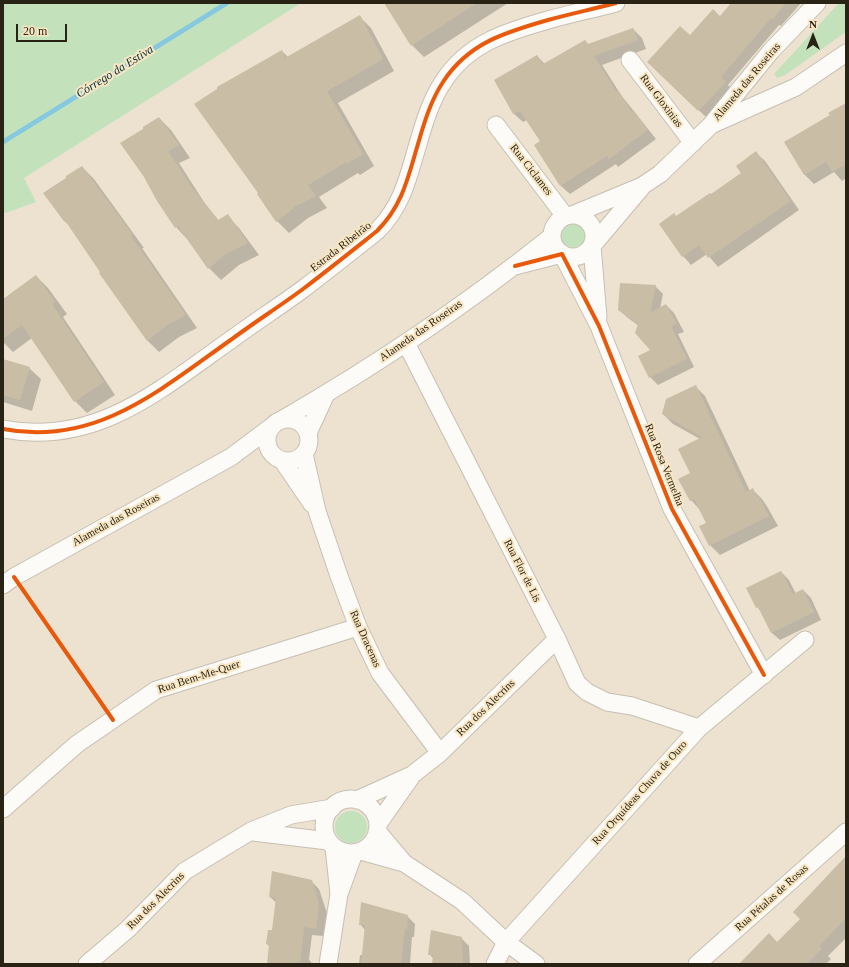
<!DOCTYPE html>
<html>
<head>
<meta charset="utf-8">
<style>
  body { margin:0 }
  #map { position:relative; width:849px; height:967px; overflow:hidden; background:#ece2cf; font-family:Georgia,serif }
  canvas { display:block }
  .frame { position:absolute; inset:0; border:4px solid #292316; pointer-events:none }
  .north { position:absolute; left:793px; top:16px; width:40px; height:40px; -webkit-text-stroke:3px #f8e6c3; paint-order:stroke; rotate:0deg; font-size:11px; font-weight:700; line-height:16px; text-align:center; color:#292316 }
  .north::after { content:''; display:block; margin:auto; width:14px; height:18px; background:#292316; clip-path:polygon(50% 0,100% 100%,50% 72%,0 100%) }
  .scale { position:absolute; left:16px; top:24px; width:51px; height:18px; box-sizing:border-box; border:2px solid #292316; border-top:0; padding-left:5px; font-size:12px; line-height:14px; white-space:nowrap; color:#292316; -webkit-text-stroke:3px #f8e6c3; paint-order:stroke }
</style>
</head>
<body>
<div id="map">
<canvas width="849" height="967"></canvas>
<div class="frame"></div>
<div class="north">N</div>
<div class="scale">20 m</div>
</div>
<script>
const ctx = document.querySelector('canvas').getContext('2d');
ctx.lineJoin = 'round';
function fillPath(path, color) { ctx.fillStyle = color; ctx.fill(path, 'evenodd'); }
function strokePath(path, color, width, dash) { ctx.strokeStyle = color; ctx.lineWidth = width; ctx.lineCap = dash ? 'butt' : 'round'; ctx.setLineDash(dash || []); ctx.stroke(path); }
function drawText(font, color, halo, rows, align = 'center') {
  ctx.font = font + ' Georgia,serif'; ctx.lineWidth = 4; ctx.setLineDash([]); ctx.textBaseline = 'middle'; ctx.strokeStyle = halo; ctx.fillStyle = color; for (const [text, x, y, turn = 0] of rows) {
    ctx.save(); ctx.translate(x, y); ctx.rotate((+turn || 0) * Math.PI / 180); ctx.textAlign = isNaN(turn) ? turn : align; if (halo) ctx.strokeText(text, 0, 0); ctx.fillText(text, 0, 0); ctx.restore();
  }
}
fillPath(new Path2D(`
  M3,3H301L24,178L36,202L3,214Z
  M839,3H846V32L785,75L777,78L774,74Z
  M559 236a15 15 0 1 1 30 0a15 15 0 1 1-30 0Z
  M335 827a16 16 0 1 1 32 0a16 16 0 1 1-32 0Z`), '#c3e2bb');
fillPath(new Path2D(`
  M391,3H508L424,57L412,45Z
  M732,3H801L781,26L779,25L728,85L733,90L707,118L648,62L720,17Z
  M360,17L371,28L394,71L338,103L374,166L360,175L358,173L319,197L327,208L308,218L289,233L277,221L282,51L288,57Z
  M633,29L642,38L646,49L602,65L621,95L656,139L618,167L616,164L570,194L561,186L535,145L541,142L527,120L523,122L514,114L495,81L537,56L545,64L585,41L589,45Z
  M846,104V178L842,181L834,172L814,184L805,175L785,142L831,116Z
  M159,118L171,130L190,158L179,163L204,202L219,221L227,216L239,228L259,255L239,265L221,280L209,268L187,239L176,227Z
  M756,153L765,161L799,210L718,267L707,254L691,265L683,256L712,196L743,174Z
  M82,167L94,179L144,248H142L197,328L179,337L159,352L147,340L69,225L63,220Z
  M36,276L48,288L67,314L63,317L115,395L87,413L75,401L32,338L13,352L3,342V300Z
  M655,286L663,294L660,309L666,305L674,313L684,332L678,334L694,367L658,385L650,377L651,350L639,326L628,318L619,310Z
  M3,360L29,368L41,379L32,411L3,402Z
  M696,387L705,396L750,491L753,490L762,499L768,508L778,526L720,555L710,545L707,523L700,510L691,500V473L700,439L673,424L663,414Z
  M781,572L789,580L796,594L803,590L811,598L821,620L780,640L772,633L762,612L757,607Z
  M846,856V938L828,956L831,959L826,964H740L777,943L801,919Z
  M311,881L319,889L327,913L324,936L312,935L309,959L312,964H268L270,947L267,944L273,931L277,903L270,897Z
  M407,916L415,924L414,937H412L410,964H359L360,955H363L365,930L360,924Z
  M461,938L469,946L470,964H433L434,959L429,954Z`), '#0003');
strokePath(new Path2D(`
  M3,142L227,3`), '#86c8df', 5);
fillPath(new Path2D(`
  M384,3H477L411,46Z
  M731,3H786L773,19L771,18L721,77L726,82L698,111L647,62L680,26L690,35L713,9L720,16Z
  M360,15L383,59L327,91L363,154L347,164L346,162L308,185L316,196L296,206L276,222L257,194L258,193L194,104L217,89V87L282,50L285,58Z
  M633,28L638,40L594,56L616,91L618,90L632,112L634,111L648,130L609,159L607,156L560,186L534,145L540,141L520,111L513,114L494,80L537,55L543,64L585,40L588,44Z
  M846,103V164L832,172L826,162L804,175L784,142L830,115L828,113Z
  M159,117L179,145L168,151L193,189L218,220L228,214L248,243L227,253L208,269L178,226L175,228L157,201L144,177L120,143L143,129V127Z
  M756,151L791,201L708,258L699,245L682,257L659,224L674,213L676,216L710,193L711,194L741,173L736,166Z
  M82,166L133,235L131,236L186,315L167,325L147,341L99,273L100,272L64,219L63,220L43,193L66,178V176Z
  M36,275L55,302L52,304L104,382L74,402L22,325L3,339V299Z
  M620,283L656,285L650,313L666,304L677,324L671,326L687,359L649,378L638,356L650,350L635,333L638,324L618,310Z
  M3,359L30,367L20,400L3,395Z
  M696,385L746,492L753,488L757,497H759L769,516L709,546L699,526L706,523L694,499L690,501L678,479L690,473L678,449L702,437L662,414L666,399Z
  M781,571L793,594L803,589L814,612L771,633L758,607L756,608L746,588Z
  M846,856V918L819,946L822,949L807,964H739L769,933L777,942L800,919L793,912Z
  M272,871L312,880L319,904L316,929L304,927L300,964H267L269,945L266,944L268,930H272L276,898L269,897Z
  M361,902L408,915L407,929H405L401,964H361L365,925H359Z
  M431,930L462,937L463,964H432L433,955H428Z`), '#c9bda5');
const minor = new Path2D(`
  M630,60L693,143
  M713,124L796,87L846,53
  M496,125L565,216
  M552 236a21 21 0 1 1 42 0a21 21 0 1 1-42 0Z
  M572,215L642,186L660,174L710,126L771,51L817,3
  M515,266L562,254L599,326L672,509L764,675
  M598,317L592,246L641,188
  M406,343L557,639L577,683L587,692L607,702L632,706L699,728
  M283,419C377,365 467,304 551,237
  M267 440a21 21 0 1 1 42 0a21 21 0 1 1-42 0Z
  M3,429C96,447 161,389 232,339C255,322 280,306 303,289C328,270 353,250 377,231C403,205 408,177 418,144C424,123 431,100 443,82C468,43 506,32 548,20C570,14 593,9 616,3
  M308,433L326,394
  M304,454L317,511L339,576L358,627L380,673L440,753
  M282,460L312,504
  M3,585L14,577L231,457L271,427
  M324 826a27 27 0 1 1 54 0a27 27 0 1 1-54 0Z
  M357,800L412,775L440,753L557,639
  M3,809L77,744L156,690L358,627
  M378,824L411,777
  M377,831L404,863
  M253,832L328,841
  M334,847L339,894L354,853
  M361,851L404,863L462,901L506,942L536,964
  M87,964L128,929L185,871L251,831L291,815L332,808
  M328,964L339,894
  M495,964L506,942L699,728L805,640
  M697,964L846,832`);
strokePath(minor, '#c7bfb2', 19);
strokePath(minor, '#fcfbf8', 17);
strokePath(new Path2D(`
  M515,266L562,254L599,326L672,509L764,675
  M3,429C96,447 161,389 232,339C255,322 280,306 303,289C328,270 353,250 377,231C403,205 408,177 418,144C424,123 431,100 443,82C468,43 506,32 548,20C570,14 593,9 616,3
  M14,577L113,720`), '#e8590c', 4);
drawText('11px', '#292316', '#f8e6c3', [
  ["Alameda das Roseiras",747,82,-50],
  ["Rua Gloxinias",661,101,53],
  ["Rua Ciclames",531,170,52],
  ["Estrada Ribeirão",341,247,-38],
  ["Alameda das Roseiras",421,331,-35],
  ["Rua Rosa Vermelha",664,465,68],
  ["Alameda das Roseiras",116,520,-29],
  ["Rua Flor de Lis",522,571,63],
  ["Rua Dracenas",365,639,66],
  ["Rua Bem-Me-Quer",199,677,-18],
  ["Rua dos Alecrins",486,708,-44],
  ["Rua Orquídeas Chuva de Ouro",640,793,-48],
  ["Rua Pétalas de Rosas",772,898,-42],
  ["Rua dos Alecrins",156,901,-45]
]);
drawText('italic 12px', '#013041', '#f8e6c3', [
  ["Córrego da Estiva",115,72,-32]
]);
</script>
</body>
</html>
